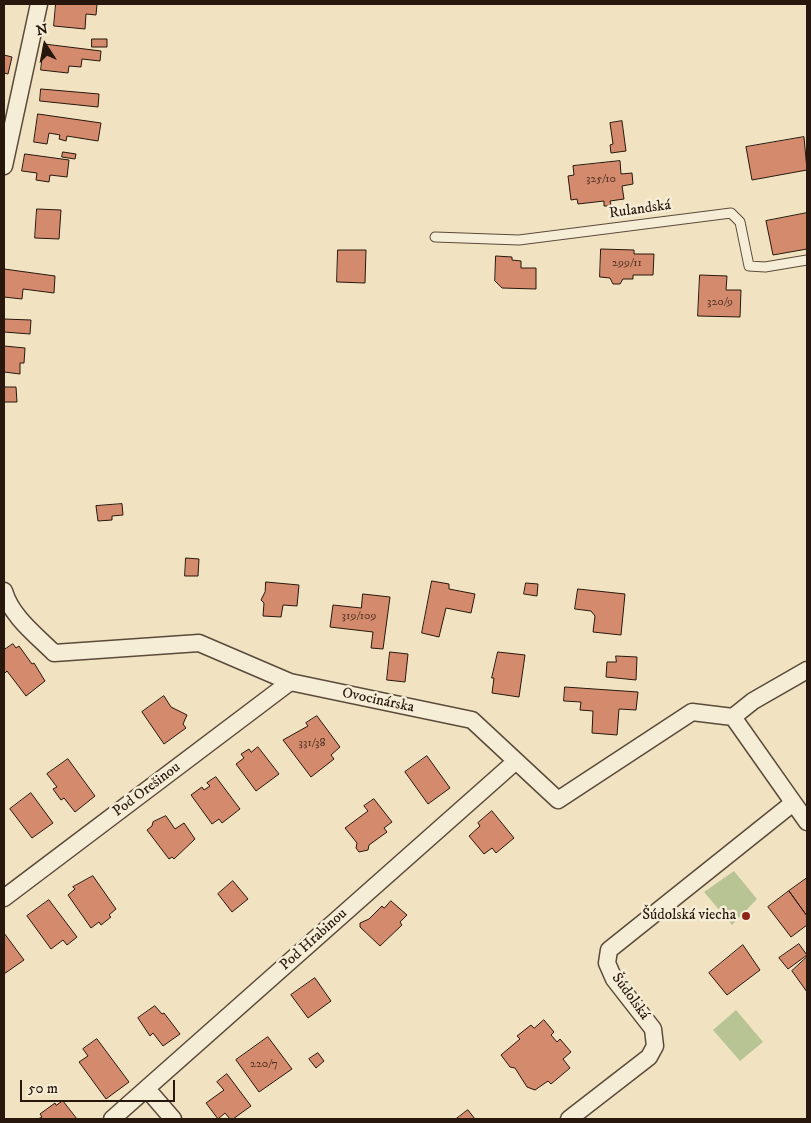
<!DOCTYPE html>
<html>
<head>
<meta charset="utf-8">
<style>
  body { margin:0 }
  #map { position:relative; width:811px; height:1123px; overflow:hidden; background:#f1e3c1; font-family:"IM FELL DW Pica",serif }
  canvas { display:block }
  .frame { position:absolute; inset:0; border:5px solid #27170d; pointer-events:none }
  .north { position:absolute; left:20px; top:20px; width:50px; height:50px; -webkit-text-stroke:4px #f6edd7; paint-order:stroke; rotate:349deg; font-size:14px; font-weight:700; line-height:20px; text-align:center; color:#27170d }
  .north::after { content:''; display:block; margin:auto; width:18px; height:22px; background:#27170d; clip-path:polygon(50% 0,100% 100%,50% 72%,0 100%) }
  .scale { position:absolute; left:20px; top:1080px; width:155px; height:22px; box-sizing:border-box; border:2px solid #27170d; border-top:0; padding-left:6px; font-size:15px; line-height:18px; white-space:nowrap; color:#27170d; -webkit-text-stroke:4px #f6edd7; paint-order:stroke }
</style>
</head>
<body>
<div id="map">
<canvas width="811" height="1123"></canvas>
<div class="frame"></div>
<div class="north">N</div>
<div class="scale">50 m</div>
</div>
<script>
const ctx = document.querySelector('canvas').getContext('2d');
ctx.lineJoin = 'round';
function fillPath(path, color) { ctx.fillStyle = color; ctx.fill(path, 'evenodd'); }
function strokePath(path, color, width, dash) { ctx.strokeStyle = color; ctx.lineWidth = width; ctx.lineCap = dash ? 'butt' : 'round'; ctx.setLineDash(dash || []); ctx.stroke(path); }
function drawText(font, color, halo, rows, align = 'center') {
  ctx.font = font + ' "IM FELL DW Pica",serif'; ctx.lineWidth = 5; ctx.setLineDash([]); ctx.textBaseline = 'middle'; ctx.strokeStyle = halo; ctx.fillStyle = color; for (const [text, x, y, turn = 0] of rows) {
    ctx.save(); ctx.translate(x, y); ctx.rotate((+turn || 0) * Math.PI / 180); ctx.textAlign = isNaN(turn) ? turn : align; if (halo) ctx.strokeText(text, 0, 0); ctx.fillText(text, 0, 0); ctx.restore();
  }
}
fillPath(new Path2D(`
  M734,871L757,899L732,925L704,892Z
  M736,1010L763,1042L740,1061L713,1030Z`), '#b8c494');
const building = new Path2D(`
  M56,4H97L96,15L86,14L85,29L54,26Z
  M92,39H107V47H92Z
  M44,44L101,51L100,61L82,59L81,67L69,66L68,73L41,70Z
  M4,55L12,57L8,74L4,73Z
  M41,89L99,94L98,107L40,101Z
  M38,114L101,123L98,141L67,136L66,141L59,139L60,135L49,133L47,144L34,142Z
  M622,121L626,151L611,153L610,145L613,144L610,123Z
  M804,137L807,170L752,180L746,147Z
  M63,152L76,154L75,159L62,157Z
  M25,154L69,160L67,177L50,175L49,182L36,180L37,173L22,171Z
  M620,161L621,174L632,173L633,184L622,186L624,199L610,201L611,205L607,206H604V201L578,204L577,199L571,200L568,176L574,175L573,166Z
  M37,209L61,210L59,239L35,238Z
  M807,213V249L773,255L766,221Z
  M601,249L634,250V254H654L653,275H633V279H623L620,284H613L610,278L600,277Z
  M338,250H366L365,283L337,282Z
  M496,256L512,257V260L521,261V268H536V289L502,288L495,281Z
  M4,269L55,276L54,293L23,289L22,299L4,297Z
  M700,275L727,276L726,290H741L740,317L698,316Z
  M4,312V319L31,320L30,334L4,332Z
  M4,346L25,348L24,363H20V374L4,372Z
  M4,387H16L17,402H4Z
  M122,504L123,515L112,516V520L98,521L96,506Z
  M186,558L199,559L198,576H185Z
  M432,581L449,584V589L475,594L471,613L446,608L439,637L422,633Z
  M266,582L299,585L297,606L283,605L281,617L263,616L264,603L261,600L265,592Z
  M526,583L538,584L537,596L524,594Z
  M578,589L625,594L621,635L593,632L595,616L591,611L575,609Z
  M363,594L390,597L383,649L371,648L373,632L330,627L333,605L361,608Z
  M13,644L16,648L19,646L32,664L34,663L45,681L26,696L7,671L4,674V650Z
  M390,652L408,654L405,682L387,680Z
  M498,652L525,655L519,697L492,693L494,678H492Z
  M616,656L637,657L636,680L606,677L607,662H616Z
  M565,687L638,692L636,710L619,709L617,735L592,733L593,711L580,710L581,702L564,701Z
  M164,696L171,707L187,715L183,724L186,728L164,744L142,712Z
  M317,716L340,747L331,755L334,759L311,777L283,740L308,726L306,723Z
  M258,747L279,774L256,791L236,764L244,758L241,754L249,749L251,752Z
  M427,756L450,788L428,804L405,772Z
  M68,759L95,796L75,812L64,798L61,800L53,789L57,787L47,774Z
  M216,777L240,809L222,823L219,819L212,824L191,795L202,787L204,790L210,786L207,783Z
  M31,793L53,823L32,838L10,809Z
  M374,799L392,822L384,828L387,832L369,845L368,850L359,852L356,848L357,843L345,828L368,811L364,806Z
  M492,811L514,838L496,853L492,848L484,854L469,836L480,826L478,823Z
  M166,816L175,829L184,823L195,839L174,859L172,857L169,859L147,830L152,826L153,822Z
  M93,876L116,909L109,915L111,917L101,925L99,922L91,928L68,895L75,889L73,887Z
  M807,878V916L789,891Z
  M233,881L248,899L232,912L218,894Z
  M789,891L807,916V925L791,937L768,907Z
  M49,900L77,937L67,945L63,940L51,949L27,916Z
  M391,901L407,915L400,922L402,925L380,946L360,927V923L369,919L382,906L384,908Z
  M4,933L24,960L4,974Z
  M799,944L807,955L788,969L779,958Z
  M743,945L760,970L727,995L709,973Z
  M807,957V992L792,971Z
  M315,978L331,1001L308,1018L291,995Z
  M155,1006L162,1014L164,1013L180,1034L163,1046L153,1033L150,1036L138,1018Z
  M544,1020L554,1032L551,1035L557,1042L560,1039L571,1052L563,1059L570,1068L551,1084L548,1081L535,1090L527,1087L515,1068L510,1067L501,1055L520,1039L517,1036L531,1025L534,1028Z
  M268,1037L292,1069L259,1092L236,1060Z
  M97,1039L129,1082L106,1099L79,1062L88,1056L83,1049Z
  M318,1053L324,1061L316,1068L309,1059Z
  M227,1074L251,1106L233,1119H230L225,1113L218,1119L206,1103L224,1090L217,1082Z
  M63,1101L77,1119H38L42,1117L40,1114L55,1103L56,1105Z
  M468,1110L475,1119H456Z`);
fillPath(building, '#d48a6d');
strokePath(building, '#27170d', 1);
const lane = new Path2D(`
  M435,237L519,240L731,213L740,222L749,266L765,267L807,260`);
const street = new Path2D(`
  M4,166L39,4
  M4,591C11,616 36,635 54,653L199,643L290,682L472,720L558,800L692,712L733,717
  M733,717L807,822
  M733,717L753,701L807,670
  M4,898L290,682
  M147,1089L173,1119
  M112,1119L516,761
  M569,1119L649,1057L655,1046L653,1029L614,979L607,963L609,950L793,803`);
strokePath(lane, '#5a4a3a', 11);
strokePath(street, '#5a4a3a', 19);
strokePath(lane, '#f6edd7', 9);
strokePath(street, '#f6edd7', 16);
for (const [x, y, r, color] of [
  [746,916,5,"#8f2418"]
]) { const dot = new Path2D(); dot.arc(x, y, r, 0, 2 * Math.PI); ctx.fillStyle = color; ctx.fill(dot); strokePath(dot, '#f6edd7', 2); }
drawText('12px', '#523425', null, [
  ["325/10",601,180],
  ["299/11",627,264],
  ["320/9",720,303],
  ["319/109",359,617],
  ["331/38",312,744],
  ["220/7",264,1065]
]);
drawText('15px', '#27170d', '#f6edd7', [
  ["Rulandská",640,210,-8],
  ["Ovocinárska",378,701,12],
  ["Pod Orešinou",147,790,-37],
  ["Pod Hrabinou",314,940,-42],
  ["Šúdolská",630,997,54]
]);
drawText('15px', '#27170d', '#f6edd7', [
  ["Šúdolská viecha",736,916]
], 'right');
</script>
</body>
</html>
